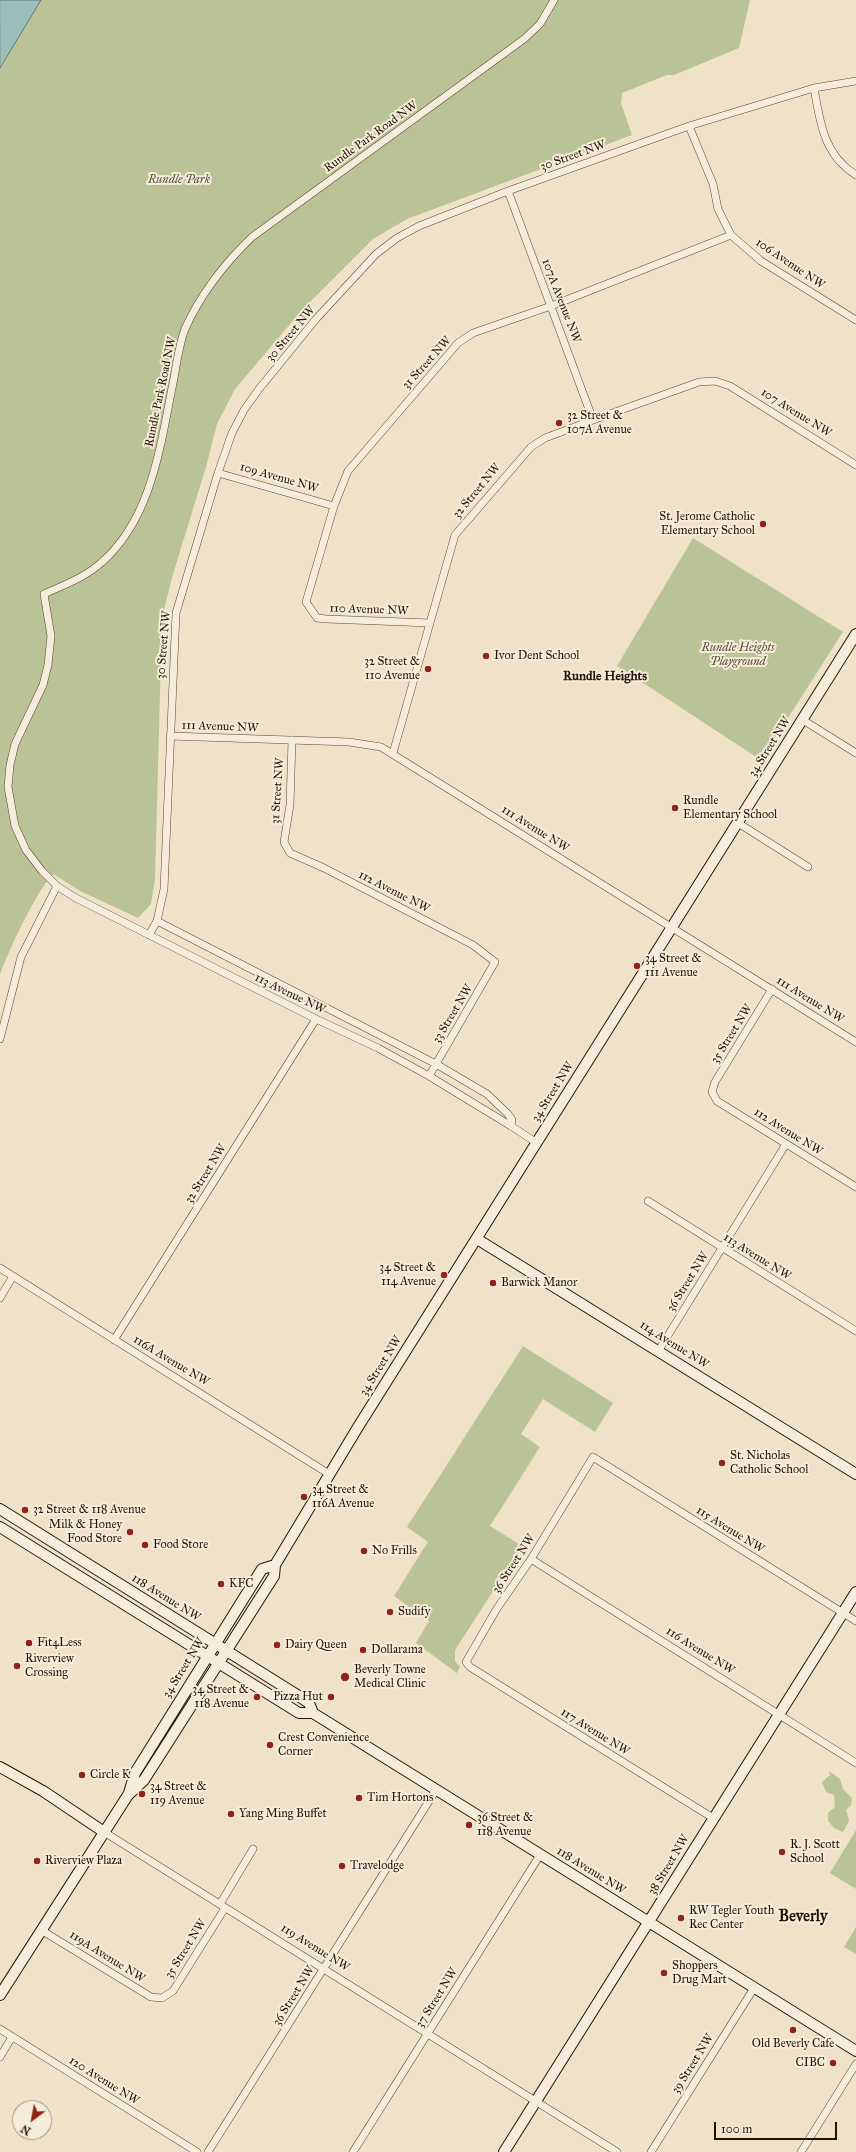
<!DOCTYPE html>
<html>
<head>
<meta charset="utf-8">
<style>
  body { margin:0 }
  #map { position:relative; width:856px; height:2152px; overflow:hidden; background:#f0e2c8; font-family:"IM FELL Great Primer",serif }
  canvas { display:block }
  .north { position:absolute; left:12px; top:2100px; width:40px; height:40px; box-sizing:border-box; background:#f5ecdb; border:1px solid #a39484; border-radius:50%; rotate:212deg; font-size:11px; font-weight:700; line-height:16px; text-align:center; color:#281102 }
  .north::after { content:''; display:block; margin:auto; width:14px; height:18px; background:#8f2418; clip-path:polygon(50% 0,100% 100%,50% 72%,0 100%) }
  .scale { position:absolute; left:714px; top:2122px; width:123px; height:18px; box-sizing:border-box; border:2px solid #281102; border-top:0; padding-left:5px; font-size:12px; line-height:14px; white-space:nowrap; color:#281102; -webkit-text-stroke:3px #f5ecdb; paint-order:stroke }
</style>
</head>
<body>
<div id="map">
<canvas width="856" height="2152"></canvas>
<div class="north">N</div>
<div class="scale">100 m</div>
</div>
<script>
const ctx = document.querySelector('canvas').getContext('2d');
ctx.lineJoin = 'round';
function fillPath(path, color) { ctx.fillStyle = color; ctx.fill(path, 'evenodd'); }
function strokePath(path, color, width, dash) { ctx.strokeStyle = color; ctx.lineWidth = width; ctx.lineCap = dash ? 'butt' : 'round'; ctx.setLineDash(dash || []); ctx.stroke(path); }
function drawText(font, color, halo, rows, align = 'center') {
  ctx.font = font + ' "IM FELL Great Primer",serif'; ctx.lineWidth = 4; ctx.setLineDash([]); ctx.textBaseline = 'middle'; ctx.strokeStyle = halo; ctx.fillStyle = color; for (const [text, x, y, turn = 0] of rows) {
    ctx.save(); ctx.translate(x, y); ctx.rotate((+turn || 0) * Math.PI / 180); ctx.textAlign = isNaN(turn) ? turn : align; if (halo) ctx.strokeText(text, 0, 0); ctx.fillText(text, 0, 0); ctx.restore();
  }
}
fillPath(new Path2D(`
  M41,0H750L739,48L674,75H667L622,93L621,103L632,135L407,219L373,239L302,310L235,389L217,424L206,467L173,574L162,618L155,879L151,904L138,918L80,891L53,874C36,892 8,951 0,975V68Z
  M693,538L843,632L761,760L617,666Z
  M523,1346L613,1403L595,1432L543,1399L521,1434L540,1447L490,1526L522,1546L455,1650V1661L460,1667L457,1673L416,1643L429,1621L394,1596L428,1542L407,1527Z
  M829,1771L840,1779L843,1789L852,1798L851,1805L846,1810L849,1821L843,1832L834,1828L828,1821V1813L835,1807L834,1795L826,1792L822,1782L830,1775Z
  M856,1830V1889L830,1873Z
  M856,1927V1954L844,1947Z`), '#b9c396');
const water = new Path2D(`
  M0,0H41L0,68Z`);
fillPath(water, '#9bbdbc');
strokePath(water, '#6d7872', 1);
const street = new Path2D(`
  M814,88C820,123 824,155 856,175
  M689,126L713,184L718,209L731,235L761,261L856,320
  M508,191L593,420
  M218,473L334,506
  M430,623L327,619L317,618L306,602L334,506L348,471L458,343L473,333L551,306L731,235
  M803,720L856,753
  M170,736L349,742L381,747L856,1042
  M292,740L290,805L284,842L290,853L324,868L473,945L495,962L429,1076
  M393,753L455,535L531,447L545,438L593,420L699,382L715,381L730,386L856,465
  M738,823L808,867
  M157,921L436,1064L487,1094L508,1114L512,1120L511,1126L429,1076L378,1048L316,1019L74,897L57,886L42,871L26,850L15,826L8,787L10,765L15,744L43,685L48,665L51,636L44,594C64,585 86,577 102,562C151,519 160,448 172,388C176,370 178,347 185,329C201,293 224,264 252,237L524,39L540,24L554,0
  M149,935L157,921L164,889L176,613L218,473L232,433L244,410L259,389L316,319L376,254L397,238L419,226L508,191L689,126L814,88L856,81
  M772,989L715,1082L712,1092L717,1101L856,1187
  M0,1039L21,957L57,886
  M511,1126L537,1143
  M648,1201L856,1331
  M0,1268L329,1474
  M0,1298L13,1276
  M114,1340L316,1019
  M659,1350L786,1144
  M531,1559L856,1763
  M713,1818L470,1667L466,1662L496,1610L531,1559L593,1457L856,1621
  M104,1832L617,2152
  M220,1904L253,1849
  M41,1930L151,1997L162,1998L173,1991L225,1908
  M0,2029L197,2152
  M0,2057L12,2037
  M208,2152L436,1790
  M353,2152L540,1855
  M651,2152L754,1988
  M801,2152L856,2064`);
const secondary = new Path2D(`
  M477,1239L856,1474
  M0,1509L294,1693L309,1703L313,1713
  M0,1527L299,1713H313L856,2051
  M0,1767L43,1791L104,1832
  M129,1793L135,1773L262,1569L275,1565
  M0,1995L128,1795L144,1780L274,1576L275,1565L358,1427L856,634
  M504,2152L856,1592`);
strokePath(street, '#5a4534', 8);
strokePath(secondary, '#281102', 12);
strokePath(street, '#f5ecdb', 7);
strokePath(secondary, '#f5ecdb', 10);
for (const [x, y, r, color] of [
  [559,423,4,"#8f2418"],
  [763,524,4,"#8f2418"],
  [486,656,4,"#8f2418"],
  [428,669,4,"#8f2418"],
  [675,808,4,"#8f2418"],
  [637,966,4,"#8f2418"],
  [444,1275,4,"#8f2418"],
  [493,1283,4,"#8f2418"],
  [722,1463,4,"#8f2418"],
  [304,1497,4,"#8f2418"],
  [25,1510,4,"#8f2418"],
  [130,1532,4,"#8f2418"],
  [145,1545,4,"#8f2418"],
  [364,1551,4,"#8f2418"],
  [221,1584,4,"#8f2418"],
  [390,1612,4,"#8f2418"],
  [29,1643,4,"#8f2418"],
  [277,1645,4,"#8f2418"],
  [363,1650,4,"#8f2418"],
  [17,1666,4,"#8f2418"],
  [345,1677,5,"#8f2418"],
  [257,1697,4,"#8f2418"],
  [331,1697,4,"#8f2418"],
  [270,1745,4,"#8f2418"],
  [82,1775,4,"#8f2418"],
  [142,1794,4,"#8f2418"],
  [359,1798,4,"#8f2418"],
  [231,1814,4,"#8f2418"],
  [469,1825,4,"#8f2418"],
  [782,1852,4,"#8f2418"],
  [37,1861,4,"#8f2418"],
  [342,1866,4,"#8f2418"],
  [681,1918,4,"#8f2418"],
  [664,1973,4,"#8f2418"],
  [793,2030,4,"#8f2418"],
  [833,2063,4,"#8f2418"]
]) { const dot = new Path2D(); dot.arc(x, y, r, 0, 2 * Math.PI); ctx.fillStyle = color; ctx.fill(dot); strokePath(dot, '#f5ecdb', 1.5); }
drawText('12px', '#281102', '#f5ecdb', [
  ["Rundle Park Road NW",371,137,-36],
  ["30 Street NW",573,156,-20],
  ["106 Avenue NW",790,264,34],
  ["107A Avenue NW",561,301,69],
  ["30 Street NW",291,334,-50],
  ["31 Street NW",427,363,-48],
  ["Rundle Park Road NW",161,392,-78],
  ["107 Avenue NW",796,413,32],
  ["109 Avenue NW",279,478,16],
  ["32 Street NW",477,491,-50],
  ["110 Avenue NW",369,610,2],
  ["30 Street NW",164,645,-85],
  ["111 Avenue NW",220,727,2],
  ["34 Street NW",770,747,-58],
  ["31 Street NW",278,791,-86],
  ["111 Avenue NW",535,829,32],
  ["112 Avenue NW",394,892,27],
  ["113 Avenue NW",290,994,26],
  ["111 Avenue NW",810,1000,32],
  ["33 Street NW",453,1014,-59],
  ["35 Street NW",732,1034,-58],
  ["34 Street NW",553,1092,-58],
  ["112 Avenue NW",788,1132,32],
  ["32 Street NW",206,1174,-58],
  ["113 Avenue NW",757,1257,32],
  ["36 Street NW",688,1282,-58],
  ["114 Avenue NW",674,1345,32],
  ["116A Avenue NW",171,1361,31],
  ["34 Street NW",381,1366,-58],
  ["115 Avenue NW",730,1530,32],
  ["36 Street NW",514,1564,-57],
  ["118 Avenue NW",166,1598,32],
  ["116 Avenue NW",700,1651,32],
  ["34 Street NW",184,1668,-58],
  ["117 Avenue NW",595,1732,32],
  ["38 Street NW",669,1865,-59],
  ["118 Avenue NW",591,1871,32],
  ["119 Avenue NW",315,1948,32],
  ["35 Street NW",186,1949,-58],
  ["119A Avenue NW",107,1957,32],
  ["36 Street NW",294,1996,-58],
  ["37 Street NW",437,1998,-58],
  ["39 Street NW",693,2064,-58],
  ["120 Avenue NW",104,2081,32]
]);
drawText('italic 12px', '#5b4f36', '#f5ecdb', [
  ["Rundle Park",179,180],
  ["Rundle Heights",738,648],
  ["Playground",738,662]
]);
drawText('12px', '#281102', '#f5ecdb', [
  ["32 Street &",567,416],
  ["107A Avenue",567,430],
  ["St. Jerome Catholic",755,517,"right"],
  ["Elementary School",755,531,"right"],
  ["Ivor Dent School",494,656],
  ["32 Street &",420,662,"right"],
  ["110 Avenue",420,676,"right"],
  ["Rundle",683,801],
  ["Elementary School",683,815],
  ["34 Street &",645,959],
  ["111 Avenue",645,973],
  ["34 Street &",436,1268,"right"],
  ["114 Avenue",436,1282,"right"],
  ["Barwick Manor",501,1283],
  ["St. Nicholas",730,1456],
  ["Catholic School",730,1470],
  ["34 Street &",312,1490],
  ["116A Avenue",312,1504],
  ["32 Street & 118 Avenue",33,1510],
  ["Milk & Honey",122,1525,"right"],
  ["Food Store",122,1539,"right"],
  ["Food Store",153,1545],
  ["No Frills",372,1551],
  ["KFC",229,1584],
  ["Sudify",398,1612],
  ["Fit4Less",37,1643],
  ["Dairy Queen",285,1645],
  ["Dollarama",371,1650],
  ["Riverview",25,1659],
  ["Crossing",25,1673],
  ["Beverly Towne",354,1670],
  ["Medical Clinic",354,1684],
  ["34 Street &",249,1690,"right"],
  ["118 Avenue",249,1704,"right"],
  ["Pizza Hut",323,1697,"right"],
  ["Crest Convenience",278,1738],
  ["Corner",278,1752],
  ["Circle K",90,1775],
  ["34 Street &",150,1787],
  ["119 Avenue",150,1801],
  ["Tim Hortons",367,1798],
  ["Yang Ming Buffet",239,1814],
  ["36 Street &",477,1818],
  ["118 Avenue",477,1832],
  ["R. J. Scott",790,1845],
  ["School",790,1859],
  ["Riverview Plaza",45,1861],
  ["Travelodge",350,1866],
  ["RW Tegler Youth",689,1911],
  ["Rec Center",689,1925],
  ["Shoppers",672,1966],
  ["Drug Mart",672,1980],
  ["Old Beverly Cafe",793,2044,"center"],
  ["CIBC",825,2063,"right"]
], 'left');
drawText('bold 13px', '#281102', '#f5ecdb', [
  ["Rundle Heights",605,677]
]);
drawText('bold 16px', '#281102', '#f5ecdb', [
  ["Beverly",803,1917]
]);
</script>
</body>
</html>
